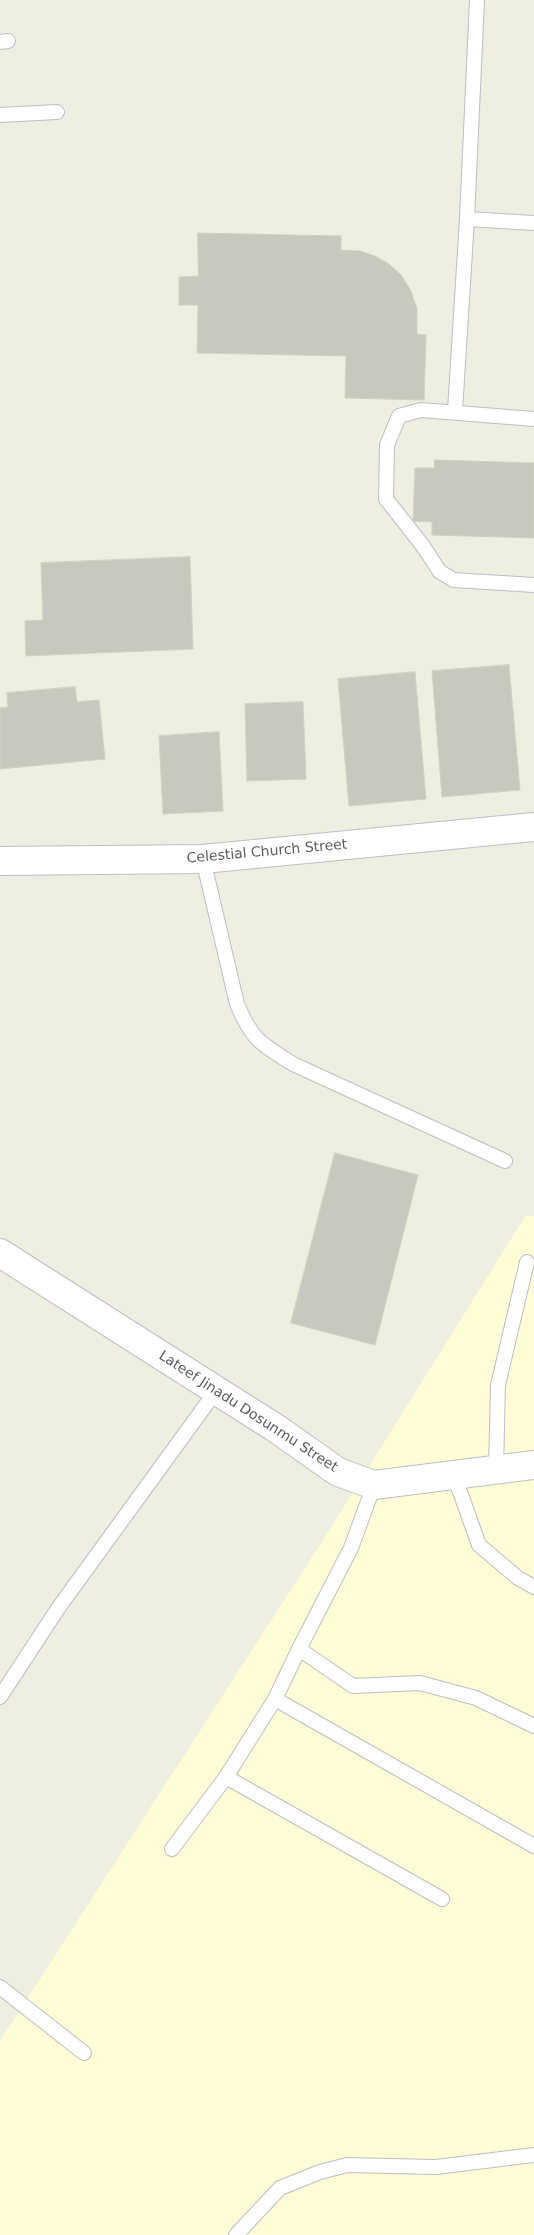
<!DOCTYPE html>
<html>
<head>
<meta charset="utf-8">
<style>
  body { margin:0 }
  canvas { display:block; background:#eeeee1 }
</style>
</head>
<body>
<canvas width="534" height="2235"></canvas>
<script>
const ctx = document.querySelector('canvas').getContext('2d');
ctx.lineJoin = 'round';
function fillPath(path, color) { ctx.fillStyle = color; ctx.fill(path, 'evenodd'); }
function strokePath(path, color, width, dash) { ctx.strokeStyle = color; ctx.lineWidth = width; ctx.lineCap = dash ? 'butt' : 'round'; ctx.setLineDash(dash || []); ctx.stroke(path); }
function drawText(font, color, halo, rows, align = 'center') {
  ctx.font = font + ' "DejaVu Sans",sans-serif'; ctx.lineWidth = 4; ctx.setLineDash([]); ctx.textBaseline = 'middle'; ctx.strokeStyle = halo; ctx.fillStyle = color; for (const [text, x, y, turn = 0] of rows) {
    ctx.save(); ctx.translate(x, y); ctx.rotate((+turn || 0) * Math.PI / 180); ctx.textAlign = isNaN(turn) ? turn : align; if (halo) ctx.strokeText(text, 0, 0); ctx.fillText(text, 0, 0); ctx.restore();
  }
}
fillPath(new Path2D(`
  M526,1215L534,1216V2235H0V2041L330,1529Z`), '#fffcd6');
const building = new Path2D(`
  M198,233L341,236V250L360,251L375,256L389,264L401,275L411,291L417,309V334L426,335L424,400L345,398L346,356L197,353L198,305H179V277L198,276Z
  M435,460L534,463V538L432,535V522L413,521L415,468H434Z
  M190,557L193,649L26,656L25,621L43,620L41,563Z
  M509,665L520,790L442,797L432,671Z
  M415,672L426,799L349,806L338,679Z
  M75,687L77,702L99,700L105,759L0,769V708L8,707L7,693Z
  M303,702L306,779L247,781L245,704Z
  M219,732L223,811L163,814L159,736Z
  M335,1153L418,1175L375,1345L291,1323Z`);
fillPath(building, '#c9c8be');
strokePath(building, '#d3d1bf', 1);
const service = new Path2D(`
  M0,42L8,41
  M0,115L57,112
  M467,219L534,223
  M455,411L467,219L477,0
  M534,419L421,410L399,416L387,445L386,499L423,546L440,572L454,580L534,585
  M203,859L237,1004C252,1040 261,1044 293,1064L505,1161
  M496,1470L498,1385L527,1262
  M454,1475L479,1545L518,1578L534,1587
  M299,1649L353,1686L420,1683L476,1698L534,1726
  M0,1697L59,1607L216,1391
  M275,1699L534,1846
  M226,1777L442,1899
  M172,1849L226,1777L275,1699L299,1649L351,1548L374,1485
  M0,1987L84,2053
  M236,2235L280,2188L320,2172L347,2165L436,2167L534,2155`);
const minor = new Path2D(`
  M0,861L203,859L534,827
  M0,1253L277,1429L338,1472L374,1485L534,1465`);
strokePath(service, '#bcbec4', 16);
strokePath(minor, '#bcbec4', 30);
strokePath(service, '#fff', 14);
strokePath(minor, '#fff', 28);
drawText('14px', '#5a5d64', '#fff', [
  ["Celestial Church Street",267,852,-5],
  ["Lateef Jinadu Dosunmu Street",248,1412,33]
]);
</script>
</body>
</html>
